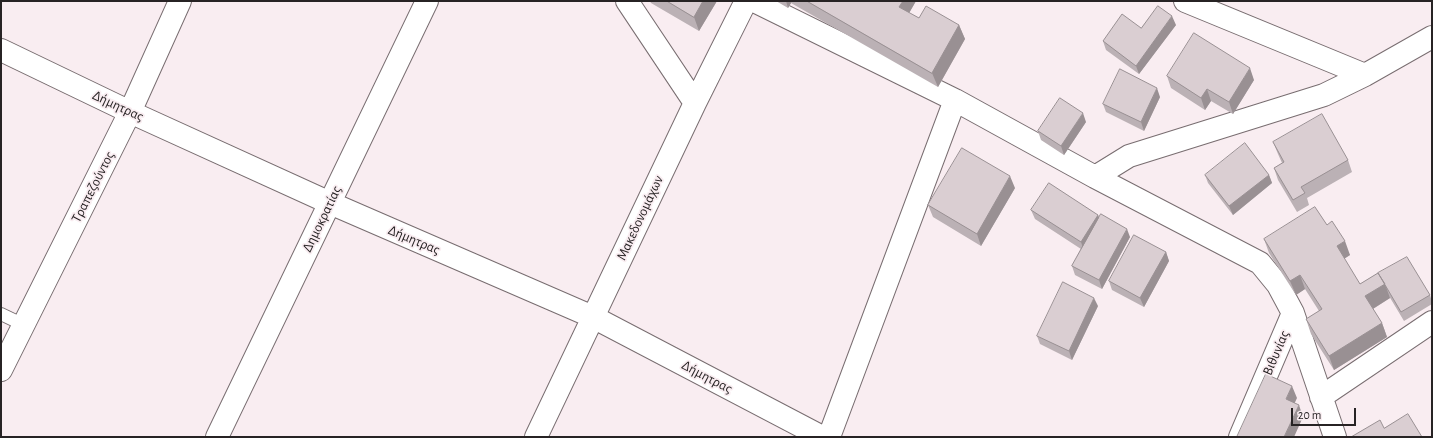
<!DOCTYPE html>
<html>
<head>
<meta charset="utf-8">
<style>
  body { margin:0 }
  #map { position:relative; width:1433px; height:438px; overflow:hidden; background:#f9edf1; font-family:"Alegreya Sans",sans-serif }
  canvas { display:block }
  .frame { position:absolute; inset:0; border:2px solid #272324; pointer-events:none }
  .scale { position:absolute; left:1291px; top:408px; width:65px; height:18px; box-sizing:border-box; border:2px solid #272324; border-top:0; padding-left:5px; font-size:12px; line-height:14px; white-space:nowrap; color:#272324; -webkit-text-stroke:3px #f9edf1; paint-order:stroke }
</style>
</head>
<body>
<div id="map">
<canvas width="1433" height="438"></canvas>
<div class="frame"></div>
<div class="scale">20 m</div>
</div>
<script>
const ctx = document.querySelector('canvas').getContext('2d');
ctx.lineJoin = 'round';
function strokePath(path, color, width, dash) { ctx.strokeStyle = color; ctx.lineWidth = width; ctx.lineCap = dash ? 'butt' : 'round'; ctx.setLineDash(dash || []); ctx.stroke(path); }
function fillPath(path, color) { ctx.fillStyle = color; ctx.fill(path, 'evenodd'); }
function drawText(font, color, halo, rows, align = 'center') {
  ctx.font = font + ' "Alegreya Sans",sans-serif'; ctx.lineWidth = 3.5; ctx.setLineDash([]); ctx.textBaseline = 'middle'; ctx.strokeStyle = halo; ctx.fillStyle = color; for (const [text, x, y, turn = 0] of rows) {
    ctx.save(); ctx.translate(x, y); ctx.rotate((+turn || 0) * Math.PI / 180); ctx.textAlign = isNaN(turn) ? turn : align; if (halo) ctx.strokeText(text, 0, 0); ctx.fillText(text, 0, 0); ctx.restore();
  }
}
const service = new Path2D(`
  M1,314L24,325`);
const minor = new Path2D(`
  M627,1L695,103
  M754,1L955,100L1095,177L1260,263L1278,285L1293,313L1335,437
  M1185,1L1365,75
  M1,50L130,112L330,203L593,317L822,437
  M1095,177L1129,156L1324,95L1365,75L1432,37
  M1,370L130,112L180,1
  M1321,397L1432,322
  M217,437L427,1
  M536,437L695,103L746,1
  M829,437L955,100
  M1240,437L1293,313`);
strokePath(service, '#786d70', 14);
strokePath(minor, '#786d70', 24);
strokePath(service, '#fff', 12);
strokePath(minor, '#fff', 22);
fillPath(new Path2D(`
  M650,1H717L699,31L651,3Z
  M776,1H916L909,13L919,18L959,25L965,39L938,87L791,3L788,8Z
  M1176,25L1139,74L1106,50L1103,41L1141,28Z
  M1167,76L1254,80L1233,114L1211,101L1205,110L1171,88Z
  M1160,97L1144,131L1106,112L1103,104Z
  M1086,122L1064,155L1041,140L1038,131Z
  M1273,142L1348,160L1352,172L1307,198L1309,205L1297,212L1278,180L1274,168L1282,163L1278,154Z
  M1205,175H1269L1272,183L1233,215L1208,183Z
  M1015,188L981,246L933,217L928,205Z
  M1031,210L1098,215L1099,217L1130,237L1102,289L1075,275L1072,266L1081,249L1035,219Z
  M1327,225L1350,255L1344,259L1360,284L1378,273L1430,295L1432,302V304L1404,321L1389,296L1390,298L1373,309L1382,323L1387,337L1334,370L1311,334L1306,319L1319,311L1305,289L1296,295L1269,253L1264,239Z
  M1166,252L1169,261L1144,307L1112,290L1109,281Z
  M1098,306L1072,360L1040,344L1037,336Z`), '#bbb1b5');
fillPath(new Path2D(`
  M703,1H717L699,31L694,17Z
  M786,1H790L791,3L788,8Z
  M903,1H916L904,22L899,7Z
  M1172,16L1176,25L1139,74L1136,66Z
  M959,25L965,39L938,87L932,73Z
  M1250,68L1254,80L1233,114L1229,102Z
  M1157,88L1160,97L1144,131L1141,122Z
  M1207,89L1211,101L1205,110L1201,98Z
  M1083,113L1086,122L1064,155L1061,146Z
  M1269,175L1272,183L1233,215L1229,206Z
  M1010,176L1015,188L981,246L977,234Z
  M1098,215L1101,224L1084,251L1081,242Z
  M1127,229L1130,237L1102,289L1099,280Z
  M1345,241L1350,255L1342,260L1337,246Z
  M1166,252L1169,261L1144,307L1140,298Z
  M1300,275L1305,289L1296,295L1290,281Z
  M1385,284L1390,298L1371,310L1365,296Z
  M1094,298L1098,306L1072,360L1069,351Z
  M1382,323L1387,337L1334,370L1329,356Z
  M1292,386L1297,398L1291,411L1286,399Z
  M1299,405L1303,417L1294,437H1284Z`), '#999093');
const building = new Path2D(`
  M667,1H703L694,17Z
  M807,1H903L899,7L919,18L926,6L959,25L932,73Z
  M1158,6L1172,16L1136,66L1103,41L1122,14L1141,28Z
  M1194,33L1250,68L1229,102L1207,89L1201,98L1167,76Z
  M1120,69L1157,88L1141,122L1103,104Z
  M1060,98L1083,113L1061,146L1038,131Z
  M1322,114L1348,160L1301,187L1305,193L1293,200L1274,168L1284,162L1273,142Z
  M1245,143L1269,175L1229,206L1205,175Z
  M962,148L1010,176L977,234L928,205Z
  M1049,183L1098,215L1081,242L1031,210Z
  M1315,207L1327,225L1332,221L1345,241L1337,246L1360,284L1378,273L1385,284L1365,296L1382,323L1329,356L1306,319L1322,309L1300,275L1290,281L1264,239Z
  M1101,214L1127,229L1099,280L1072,266Z
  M1134,235L1166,252L1140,298L1109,281Z
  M1407,257L1430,295L1401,312L1378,273Z
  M1063,282L1094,298L1069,351L1037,336Z
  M1266,374L1292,386L1286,399L1299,405L1284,437H1237Z
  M1408,414L1422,437H1351L1380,420L1384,428Z`);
fillPath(building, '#daced2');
strokePath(building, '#999093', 1);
drawText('14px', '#272324', '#f9edf1', [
  ["Δήμητρας",118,106,25],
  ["Τραπεζούντος",93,187,-63],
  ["Μακεδονομάχων",640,218,-65],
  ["Δημοκρατίας",322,219,-64],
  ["Δήμητρας",414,240,23],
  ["Βιθυνίας",1276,353,-67],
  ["Δήμητρας",707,377,28]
]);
</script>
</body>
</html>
